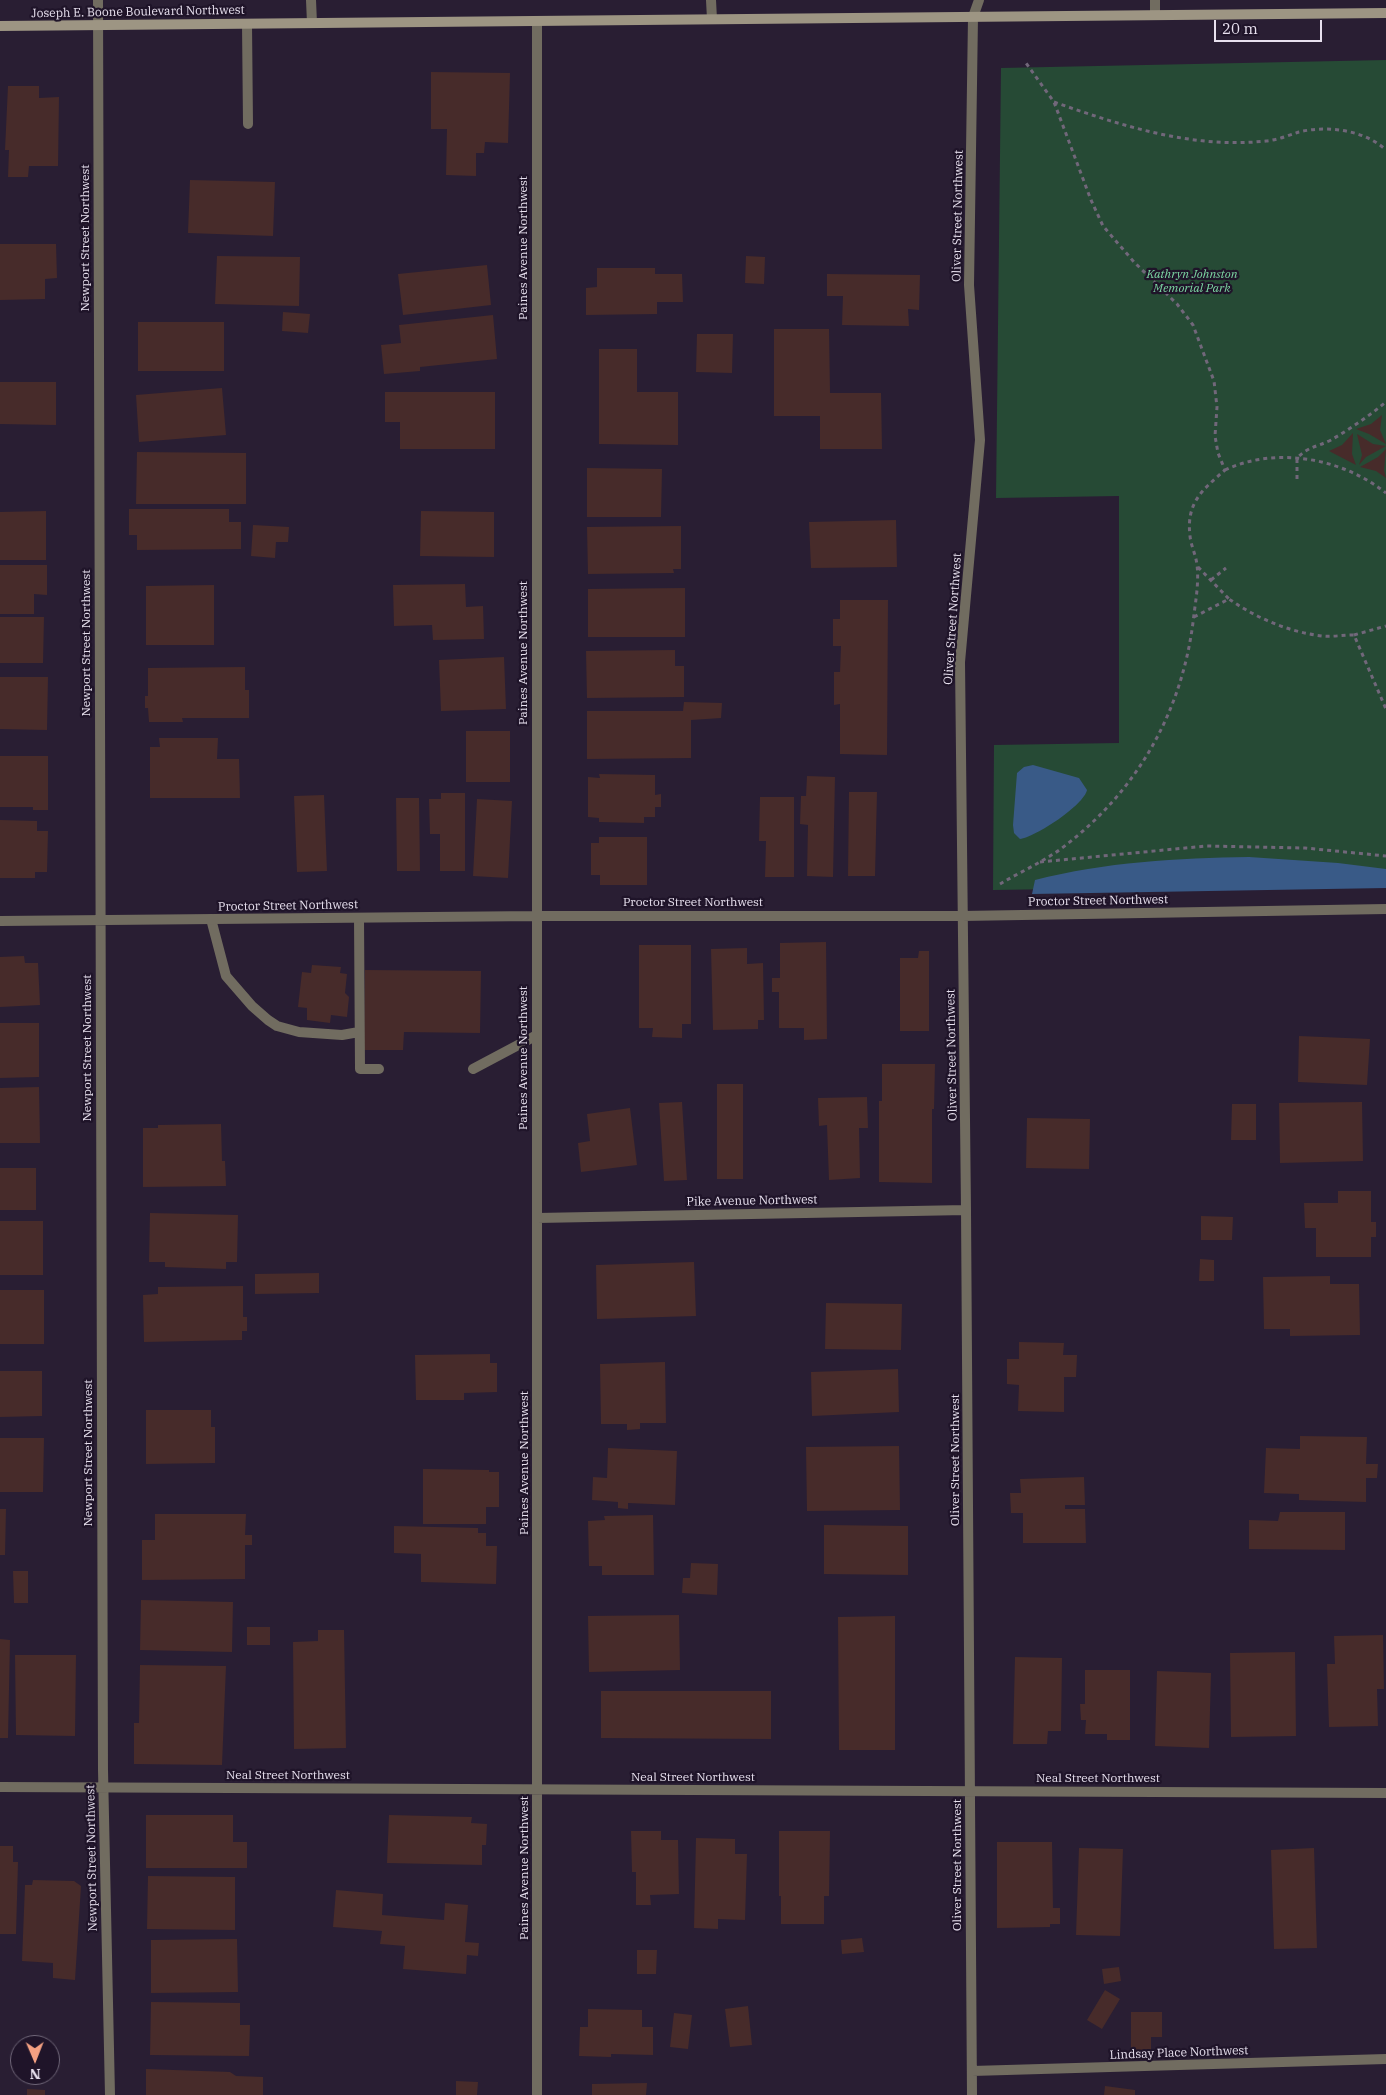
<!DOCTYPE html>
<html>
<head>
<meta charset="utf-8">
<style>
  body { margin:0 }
  #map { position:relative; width:1386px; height:2095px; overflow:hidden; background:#291e33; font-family:"IBM Plex Serif",serif }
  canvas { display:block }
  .north { position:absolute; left:10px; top:2035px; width:50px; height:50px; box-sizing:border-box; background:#1f1429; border:1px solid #6f6678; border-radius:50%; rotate:179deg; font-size:14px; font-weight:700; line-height:20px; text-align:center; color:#e8e1ef }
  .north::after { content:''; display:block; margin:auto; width:18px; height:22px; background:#f3a082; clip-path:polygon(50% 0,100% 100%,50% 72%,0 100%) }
  .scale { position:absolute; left:1214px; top:20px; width:108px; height:22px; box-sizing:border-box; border:2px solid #e8e1ef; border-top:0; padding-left:6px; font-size:15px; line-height:18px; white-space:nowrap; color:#e8e1ef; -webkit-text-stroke:4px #1f1429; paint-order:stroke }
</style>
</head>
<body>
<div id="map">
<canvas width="1386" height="2095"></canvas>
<div class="north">N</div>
<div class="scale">20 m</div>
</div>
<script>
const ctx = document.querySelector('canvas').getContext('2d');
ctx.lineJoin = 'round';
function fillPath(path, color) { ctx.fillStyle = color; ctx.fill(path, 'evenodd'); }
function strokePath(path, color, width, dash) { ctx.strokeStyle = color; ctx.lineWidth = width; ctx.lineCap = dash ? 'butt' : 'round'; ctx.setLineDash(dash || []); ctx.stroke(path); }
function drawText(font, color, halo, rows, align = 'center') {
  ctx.font = font + ' "IBM Plex Serif",serif'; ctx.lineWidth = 4.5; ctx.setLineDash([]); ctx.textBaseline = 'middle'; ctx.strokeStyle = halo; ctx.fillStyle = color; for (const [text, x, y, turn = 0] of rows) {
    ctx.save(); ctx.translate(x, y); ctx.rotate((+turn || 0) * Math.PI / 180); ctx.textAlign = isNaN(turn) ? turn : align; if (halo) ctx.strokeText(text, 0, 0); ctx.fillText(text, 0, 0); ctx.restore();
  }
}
fillPath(new Path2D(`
  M1386,60V884L993,890L994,745L1119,743V496L996,498L1001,68Z`), '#264a35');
fillPath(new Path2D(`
  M1033,765L1079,778L1087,790C1084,805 1036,837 1020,839L1014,833L1013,825L1017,773L1024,767Z
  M1249,857L1338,863L1386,869V888L1032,894L1035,880C1105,862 1178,858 1249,857Z`), '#395a87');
fillPath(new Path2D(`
  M431,72L510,73L508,143L485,142L484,153H476V176L446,175L447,129H431Z
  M8,86H39V98L59,97L58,166H29L28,177H8L9,150H5Z
  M190,180L275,182L273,236L188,233Z
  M0,244H56L57,278L45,279V299L0,300Z
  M217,256L300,257L299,306L215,304Z
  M746,256L765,257L764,284L745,283Z
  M487,265L491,305L403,315L398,274Z
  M597,268H655V274H682L683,302H657V314L586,315V288L597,287Z
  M827,274L920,275L919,310L908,309L909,326L842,325L843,296H827Z
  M283,312L310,314L308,333L282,331Z
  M493,315L497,359L420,367V371L384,374L381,345L401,343L399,325Z
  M138,322H224V371H138Z
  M774,329H829L830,393H881L882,449H820V416H774Z
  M697,334H733L732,373L696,372Z
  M599,349H637V392H678V445L599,444Z
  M0,382H56V425L0,424Z
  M222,388L226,435L139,442L136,395Z
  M385,392H495V449H400V422H385Z
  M1382,415L1380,430L1386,444L1369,434L1356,429L1371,424Z
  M1353,433L1352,454L1356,465L1329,451L1342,445Z
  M1357,434L1373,444L1386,446L1366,457L1359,465L1362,455Z
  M1386,449L1384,470L1386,478L1376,471L1360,467L1378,457Z
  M137,452L246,453V504H136Z
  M587,468L662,469L661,517H587Z
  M129,509H229V522H241V549L137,550V535H129Z
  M46,511V560H0V512Z
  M421,511L494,512V557L420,556Z
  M896,520L897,567L811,568L809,522Z
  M253,525L289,527L288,542H276L275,558L251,556Z
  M681,526V569H673L674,573L588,574L587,527Z
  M0,565H47V595L34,594V614H0Z
  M465,584L466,607L483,606L484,639L433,640L432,625L394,626L393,585Z
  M214,585V645H146V586Z
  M685,588V637H588V589Z
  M840,600H888L887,755L840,754V704L834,705V672H840L841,646H833V619H840Z
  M0,617H44L43,663H0Z
  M675,650V666H684V697L587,698L586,651Z
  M504,657L506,709L441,711L439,660Z
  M245,667V690H249V718H182L183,722H149L148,708H145V696H148V668Z
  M0,677H48L47,730L0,729Z
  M684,702L722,703L721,718L691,720V758L587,759V711H683Z
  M466,731H510V782H466Z
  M159,738H218L217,759H239L240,798H150V747H160Z
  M0,756H48V810H33V807H0Z
  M599,774L655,775V795L661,794V807H655V817H644V823L599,822V818L588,817V777L600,778Z
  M807,776L835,777L833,877L807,876L808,825L800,824L801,796H806Z
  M849,792H877L875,876H848Z
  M441,793H465V871H440V834H430L429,799H441Z
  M324,795L327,871L297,872L294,796Z
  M760,797H794V877H765L766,841H759Z
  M396,798H419L420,871H397Z
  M477,799L512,801L508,878L473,876Z
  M0,820L37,821V831H48L47,872H35V878H0Z
  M599,837H647V885H600V875H591V843H599Z
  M826,942L827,1039L804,1040V1028H779V992H772V978H780V943Z
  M639,945H691V1024H682V1038L652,1037L653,1028H639Z
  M747,948V964L763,963L764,1020H758V1029L713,1030L711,949Z
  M919,951H929V1031H900V958H918Z
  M24,956L25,963H38L40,1005L0,1007V957Z
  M312,965L341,967L340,973L347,974L345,993L349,997L347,1017L331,1015L330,1023L307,1020V1008L298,1007L302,972L311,973Z
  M365,970L481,971L480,1033L404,1032L403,1050H364Z
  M0,1023H39V1077L0,1078Z
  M1299,1036L1370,1039L1367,1085L1298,1082Z
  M882,1064H935L934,1109H932V1183L879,1182V1101H882Z
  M717,1084H743V1179H717Z
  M39,1087L40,1143H0V1088Z
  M867,1097L868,1128H859L860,1178L829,1180L827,1125L819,1126L818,1098Z
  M682,1102L687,1180L664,1181L659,1103Z
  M1362,1102L1363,1161L1280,1163L1279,1103Z
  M1232,1104H1256V1140H1231Z
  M630,1108L637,1165L581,1172L578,1143L590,1141L587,1114Z
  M1027,1118L1090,1119L1089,1169L1026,1168Z
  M221,1124L222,1161H225L226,1186L143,1187V1128H158V1125Z
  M0,1168H36V1210H0Z
  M1338,1191H1371V1222H1376V1237H1371V1257H1316V1228H1305L1304,1203H1338Z
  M150,1213L238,1215L237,1262H226V1269L165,1267V1262H149Z
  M1201,1216L1233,1217L1232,1240H1201Z
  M0,1221H43V1275H0Z
  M1200,1259L1214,1260V1281H1199Z
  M694,1262L696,1316L597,1319L596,1265Z
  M319,1273V1293L255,1294V1274Z
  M1330,1276V1284H1359L1360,1335L1290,1336V1329H1264L1263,1277Z
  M243,1286V1317H247V1331H242V1340L144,1342L143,1295L158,1294V1287Z
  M0,1290H44V1344H0Z
  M826,1303L902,1304L901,1350L825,1349Z
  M1019,1342L1064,1343L1063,1355H1077L1076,1377H1064V1412L1018,1411L1019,1385L1007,1384V1359H1019Z
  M490,1354V1363H497V1392L464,1393V1400H416L415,1355Z
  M665,1362L666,1423H640V1429L627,1430V1424H601L600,1364Z
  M898,1369L899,1412L812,1416L811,1372Z
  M0,1371H42V1416L0,1417Z
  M146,1410H211V1427H215V1463L146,1464Z
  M1300,1436L1367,1437L1366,1464H1378L1377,1478H1366V1502L1299,1500V1494L1264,1493L1266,1448L1300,1449Z
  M0,1438H44L43,1492H0Z
  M899,1446L900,1510L807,1511L806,1447Z
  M608,1448L677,1451L675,1505L628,1503V1509L618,1508V1502L592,1500L593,1477L607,1478Z
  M423,1469L489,1470V1472H499V1507H486V1524H423Z
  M1084,1477L1085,1505H1065V1509H1085L1086,1543H1023V1513H1011L1010,1493H1021L1020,1479Z
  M0,1509H6L5,1555H0Z
  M1280,1512H1345V1550L1249,1549V1520L1278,1521Z
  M155,1514H246L245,1535H252V1545H245V1579L142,1580V1540H155Z
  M653,1515L654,1575H602V1566H589L588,1521L605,1520L604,1516Z
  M824,1525L908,1526V1575L824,1574Z
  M394,1526L478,1528V1533H486V1546H497L496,1584L421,1582V1554L394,1553Z
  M691,1563L718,1564L717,1595L682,1593L683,1578H690Z
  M13,1571H28V1603H14Z
  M141,1600L233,1602L232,1652L140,1650Z
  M679,1615L680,1670L589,1672L588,1616Z
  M895,1616V1750H839L838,1617Z
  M247,1627H270V1645H247Z
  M318,1630H344L346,1748L294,1749L293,1642L318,1641Z
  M1383,1635L1384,1689H1377L1378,1726L1329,1727L1327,1664H1335L1334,1636Z
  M0,1639L10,1640L8,1738H0Z
  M1295,1652L1296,1736L1231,1737L1230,1653Z
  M15,1655H76L75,1736L16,1735Z
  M1015,1657L1062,1658L1061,1731H1048L1047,1744H1013Z
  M140,1665L226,1666L222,1765L134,1764V1723H139Z
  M1085,1670H1130V1740H1107V1734H1085L1086,1720H1081L1080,1704H1085Z
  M1157,1671L1211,1673L1209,1748L1155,1746Z
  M601,1691H771V1739L601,1738Z
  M146,1815H233V1842H247V1868H146Z
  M389,1815L472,1817L471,1823L487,1824L486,1845H482V1865L387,1863Z
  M631,1831H661V1840H678L679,1894L650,1895L651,1905H636V1872H632Z
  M779,1831H830L829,1896H824V1924H781V1896H779Z
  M696,1838L735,1839V1854H747L745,1920L718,1919V1929L694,1928Z
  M997,1842H1052L1053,1908H1060V1924H1050V1927L997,1928Z
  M0,1846H13V1862H18L16,1934H0Z
  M1079,1848L1123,1849L1120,1936L1076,1935Z
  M1314,1848L1317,1948L1274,1949L1271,1850Z
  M148,1876L235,1877V1930L147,1929Z
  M33,1880L74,1881L81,1886L75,1980L53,1978V1963L22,1961L25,1885H32Z
  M336,1890L383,1894L382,1915L444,1920L445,1903L468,1905L465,1942L479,1943L478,1956L467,1955L466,1974L403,1969L405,1946L380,1944L382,1931L333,1927Z
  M862,1938L864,1952L842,1954L841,1940Z
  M237,1939L238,1992L151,1993V1940Z
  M637,1950H657L656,1974H637Z
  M1119,1967L1121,1981L1104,1984L1102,1969Z
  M1105,1990L1120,1999L1102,2029L1087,2020Z
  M151,2002L240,2003V2025H250L249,2056L150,2055Z
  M748,2006L752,2045L730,2047L725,2009Z
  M588,2009L642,2010V2027H653V2055L611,2054V2057L579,2056L580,2027H588Z
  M1131,2012H1162V2037H1151V2060H1131Z
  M674,2013L692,2015L688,2049L670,2047Z
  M146,2069L230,2072L236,2076L263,2077V2095H146Z
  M456,2081L478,2082L477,2095H456Z
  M647,2083L646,2095H592V2084Z
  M1105,2086L1135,2090V2095H1104Z
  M27,2089L45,2090V2095H27Z`), '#472b2a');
strokePath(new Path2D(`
  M1054,102C1122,126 1193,149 1266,141C1278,140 1289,135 1299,132C1328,125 1364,130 1386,150
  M1225,470C1276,446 1342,458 1386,493
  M1297,479V458C1309,446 1317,447 1331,440C1350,429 1369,416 1386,402
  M1198,567L1229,599
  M1211,580L1226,568
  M1194,617L1229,599C1256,618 1289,632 1322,636C1332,637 1343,635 1354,635L1386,709
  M1354,635L1386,626
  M1040,862L1206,846L1305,848L1386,856
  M1000,884C1020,872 1043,862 1062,848C1138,791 1184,709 1194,614C1196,599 1199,581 1197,565C1196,555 1191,546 1190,536C1186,503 1202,490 1225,470L1218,453L1215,436L1217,407L1214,381L1193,325L1177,304L1134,262L1103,226L1091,200L1054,102L1026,63`), '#71677a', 3, [4, 4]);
strokePath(new Path2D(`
  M311,0L312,23
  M1155,0V15
  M973,17L979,0
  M247,24L248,124
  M359,918L360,1069H379
  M211,919L226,976L252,1006L268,1020L277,1026L299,1032L342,1035L359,1032
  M473,1069L537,1035`), '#716c60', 10);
strokePath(new Path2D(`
  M98,0L103,1770L110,2095
  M711,0L712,19
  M537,21V2095
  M0,921L537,916H962L1386,909
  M537,1218L966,1210
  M0,1787L1386,1793
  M972,2071L1386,2059
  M972,2095L966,1210L960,662L980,440L969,285L973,17`), '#716c60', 10);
strokePath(new Path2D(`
  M0,26L1386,13`), '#9d9583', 10);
drawText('12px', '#e8e1ef', '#1f1429', [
  ["Joseph E. Boone Boulevard Northwest",138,12,-1],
  ["Oliver Street Northwest",958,216,-89],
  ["Newport Street Northwest",86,238,-90],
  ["Paines Avenue Northwest",524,248,-90],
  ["Oliver Street Northwest",953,619,-86],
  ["Newport Street Northwest",87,643,-90],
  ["Paines Avenue Northwest",524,653,-90],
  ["Proctor Street Northwest",1098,901,-1],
  ["Proctor Street Northwest",693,903],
  ["Proctor Street Northwest",288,906,-1],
  ["Newport Street Northwest",88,1048,-90],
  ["Oliver Street Northwest",952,1055,-91],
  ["Paines Avenue Northwest",524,1058,-90],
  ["Pike Avenue Northwest",752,1201,-1],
  ["Newport Street Northwest",89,1453,-90],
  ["Oliver Street Northwest",956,1460,-90],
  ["Paines Avenue Northwest",525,1463,-90],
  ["Neal Street Northwest",288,1776],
  ["Neal Street Northwest",693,1778],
  ["Neal Street Northwest",1098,1779],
  ["Newport Street Northwest",92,1858,-91],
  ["Oliver Street Northwest",958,1865,-90],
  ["Paines Avenue Northwest",525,1868,-90],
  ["Lindsay Place Northwest",1179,2053,-2]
]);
drawText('italic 12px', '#7cd6a2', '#1f1429', [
  ["Kathryn Johnston",1192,275],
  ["Memorial Park",1192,289]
]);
</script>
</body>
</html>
